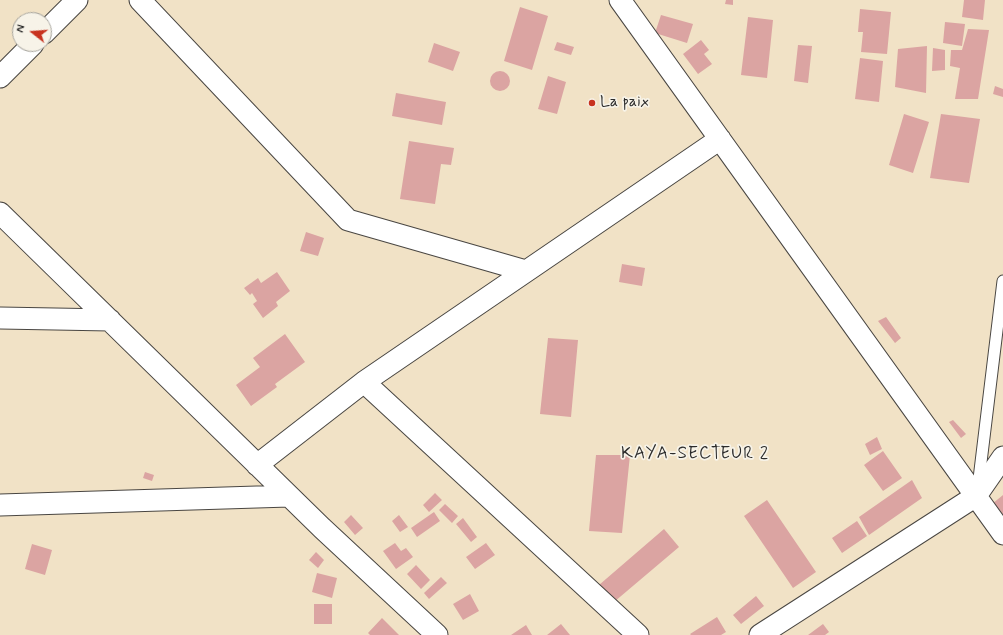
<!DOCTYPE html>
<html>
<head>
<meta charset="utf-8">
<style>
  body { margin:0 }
  #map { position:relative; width:1003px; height:635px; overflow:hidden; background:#f1e2c6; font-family:Mynerve,sans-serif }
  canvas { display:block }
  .north { position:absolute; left:12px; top:12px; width:40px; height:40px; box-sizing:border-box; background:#f7f3e8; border:1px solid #a5a39c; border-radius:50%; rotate:287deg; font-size:11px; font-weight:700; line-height:16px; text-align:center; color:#2b2b2b }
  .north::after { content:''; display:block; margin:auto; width:14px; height:18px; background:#c8321e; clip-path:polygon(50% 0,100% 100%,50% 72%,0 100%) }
</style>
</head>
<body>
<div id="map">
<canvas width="1003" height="635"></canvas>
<div class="north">N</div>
</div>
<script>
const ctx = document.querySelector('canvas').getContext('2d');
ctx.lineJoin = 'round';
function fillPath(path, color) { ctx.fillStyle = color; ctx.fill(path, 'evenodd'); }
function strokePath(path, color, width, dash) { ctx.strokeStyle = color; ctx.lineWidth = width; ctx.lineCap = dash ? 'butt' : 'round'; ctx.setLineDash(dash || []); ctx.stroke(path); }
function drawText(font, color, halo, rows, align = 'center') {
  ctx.font = font + ' Mynerve,sans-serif'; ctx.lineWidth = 3.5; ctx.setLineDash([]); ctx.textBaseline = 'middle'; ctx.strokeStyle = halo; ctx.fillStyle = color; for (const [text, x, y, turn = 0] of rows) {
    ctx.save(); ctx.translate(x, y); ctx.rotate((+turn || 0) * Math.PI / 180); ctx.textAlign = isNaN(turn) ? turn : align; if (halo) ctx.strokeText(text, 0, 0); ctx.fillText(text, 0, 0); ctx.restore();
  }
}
fillPath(new Path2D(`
  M726,0H733V5L725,4Z
  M964,0H985L983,20L962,17Z
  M520,7L548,16L532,70L504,61Z
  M860,9L891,12L887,54L861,52L863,32H858Z
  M661,15L693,24L687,43L655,33Z
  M748,17L773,20L767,78L741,75Z
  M945,22L965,24L962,46L943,43Z
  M968,29L989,30L978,99H955L960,68L950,66L951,50H962Z
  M701,40L709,50L704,54L712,64L698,74L683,54Z
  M557,42L574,47L571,55L554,50Z
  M434,43L460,52L453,71L428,62Z
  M798,45L812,46L808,83L794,81Z
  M927,46L926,93L895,87L898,49Z
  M933,48L945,50V70L932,71Z
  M860,58L883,61L879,102L855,99Z
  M490 81a10 10 0 1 1 20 0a10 10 0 1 1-20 0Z
  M548,76L566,82L557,114L538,109Z
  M995,86L1003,89V97L993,94Z
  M396,93L446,102L442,125L392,116Z
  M904,114L929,122L913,173L889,165Z
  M941,114L980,119L969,183L930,178Z
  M409,141L454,148L451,165L441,164L435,204L400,199Z
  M306,232L324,238L318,256L300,251Z
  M622,264L645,268L642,286L619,282Z
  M277,272L290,291L276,302L278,306L263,318L253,304L257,301L252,293L250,295L244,288L258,278L261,283Z
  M886,317L901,338L895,343L878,321Z
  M285,334L305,362L275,384L277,387L251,406L236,385L260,367L253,358Z
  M548,338L578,340L571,417L540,414Z
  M953,420L966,434L961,438L949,422Z
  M877,437L882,449L870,455L865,444Z
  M883,451L902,478L883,491L864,465Z
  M596,455H630L622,533L589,531Z
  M145,472L154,475L152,481L143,478Z
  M912,480L922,498L869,535L859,517Z
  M435,493L442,500L429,512L423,505Z
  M1003,495V517L992,504Z
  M767,500L816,572L793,588L744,516Z
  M445,504L458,516L452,523L439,510Z
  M434,512L440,521L417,537L411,528Z
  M351,515L363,528L355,535L344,522Z
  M399,515L408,527L400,532L392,521Z
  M463,518L477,537L471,542L456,524Z
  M857,521L867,536L842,553L832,538Z
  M664,529L679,547L614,602L599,585Z
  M395,543L401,551L406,548L413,557L396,569L383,551Z
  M486,543L495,555L475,569L466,557Z
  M32,544L52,550L45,575L25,569Z
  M316,552L324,560L318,568L309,560Z
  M416,565L430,580L421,589L407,574Z
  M317,573L337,578L332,598L312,592Z
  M441,577L447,583L429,599L424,593Z
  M470,594L479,611L463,620L453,604Z
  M756,596L764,606L741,624L733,615Z
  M314,604H332V624H314Z
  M717,617L726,632L721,635H691L690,634Z
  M382,618L399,635H370L368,633Z
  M561,624L570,635H547Z
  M823,624L829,632L825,635H808Z
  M526,625L532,635H511Z`), '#dba4a2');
const service = new Path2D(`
  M978,487L1003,281`);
const minor = new Path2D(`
  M140,0L348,220L526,271
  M620,0L1003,534
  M44,33L77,0
  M0,77L33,44
  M0,213L322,528L437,635
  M0,318L110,320
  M364,382L638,635
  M257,465L364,382L720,139
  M0,505L289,496
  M760,635L976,496L1003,457`);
strokePath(service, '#494642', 13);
strokePath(minor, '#494642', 23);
strokePath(service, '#fff', 11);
strokePath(minor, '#fff', 21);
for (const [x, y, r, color] of [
  [592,103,4,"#c8321e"]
]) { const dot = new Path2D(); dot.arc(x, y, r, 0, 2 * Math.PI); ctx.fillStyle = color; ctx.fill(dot); strokePath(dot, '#f7f3e8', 1.5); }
drawText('16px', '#2b2b2b', '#f7f3e8', [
  ["La paix",600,103]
], 'left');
ctx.letterSpacing = '1px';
drawText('17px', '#2b2b2b', '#f7f3e8', [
  ["KAYA-SECTEUR 2",695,454]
]);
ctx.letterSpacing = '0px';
</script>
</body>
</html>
